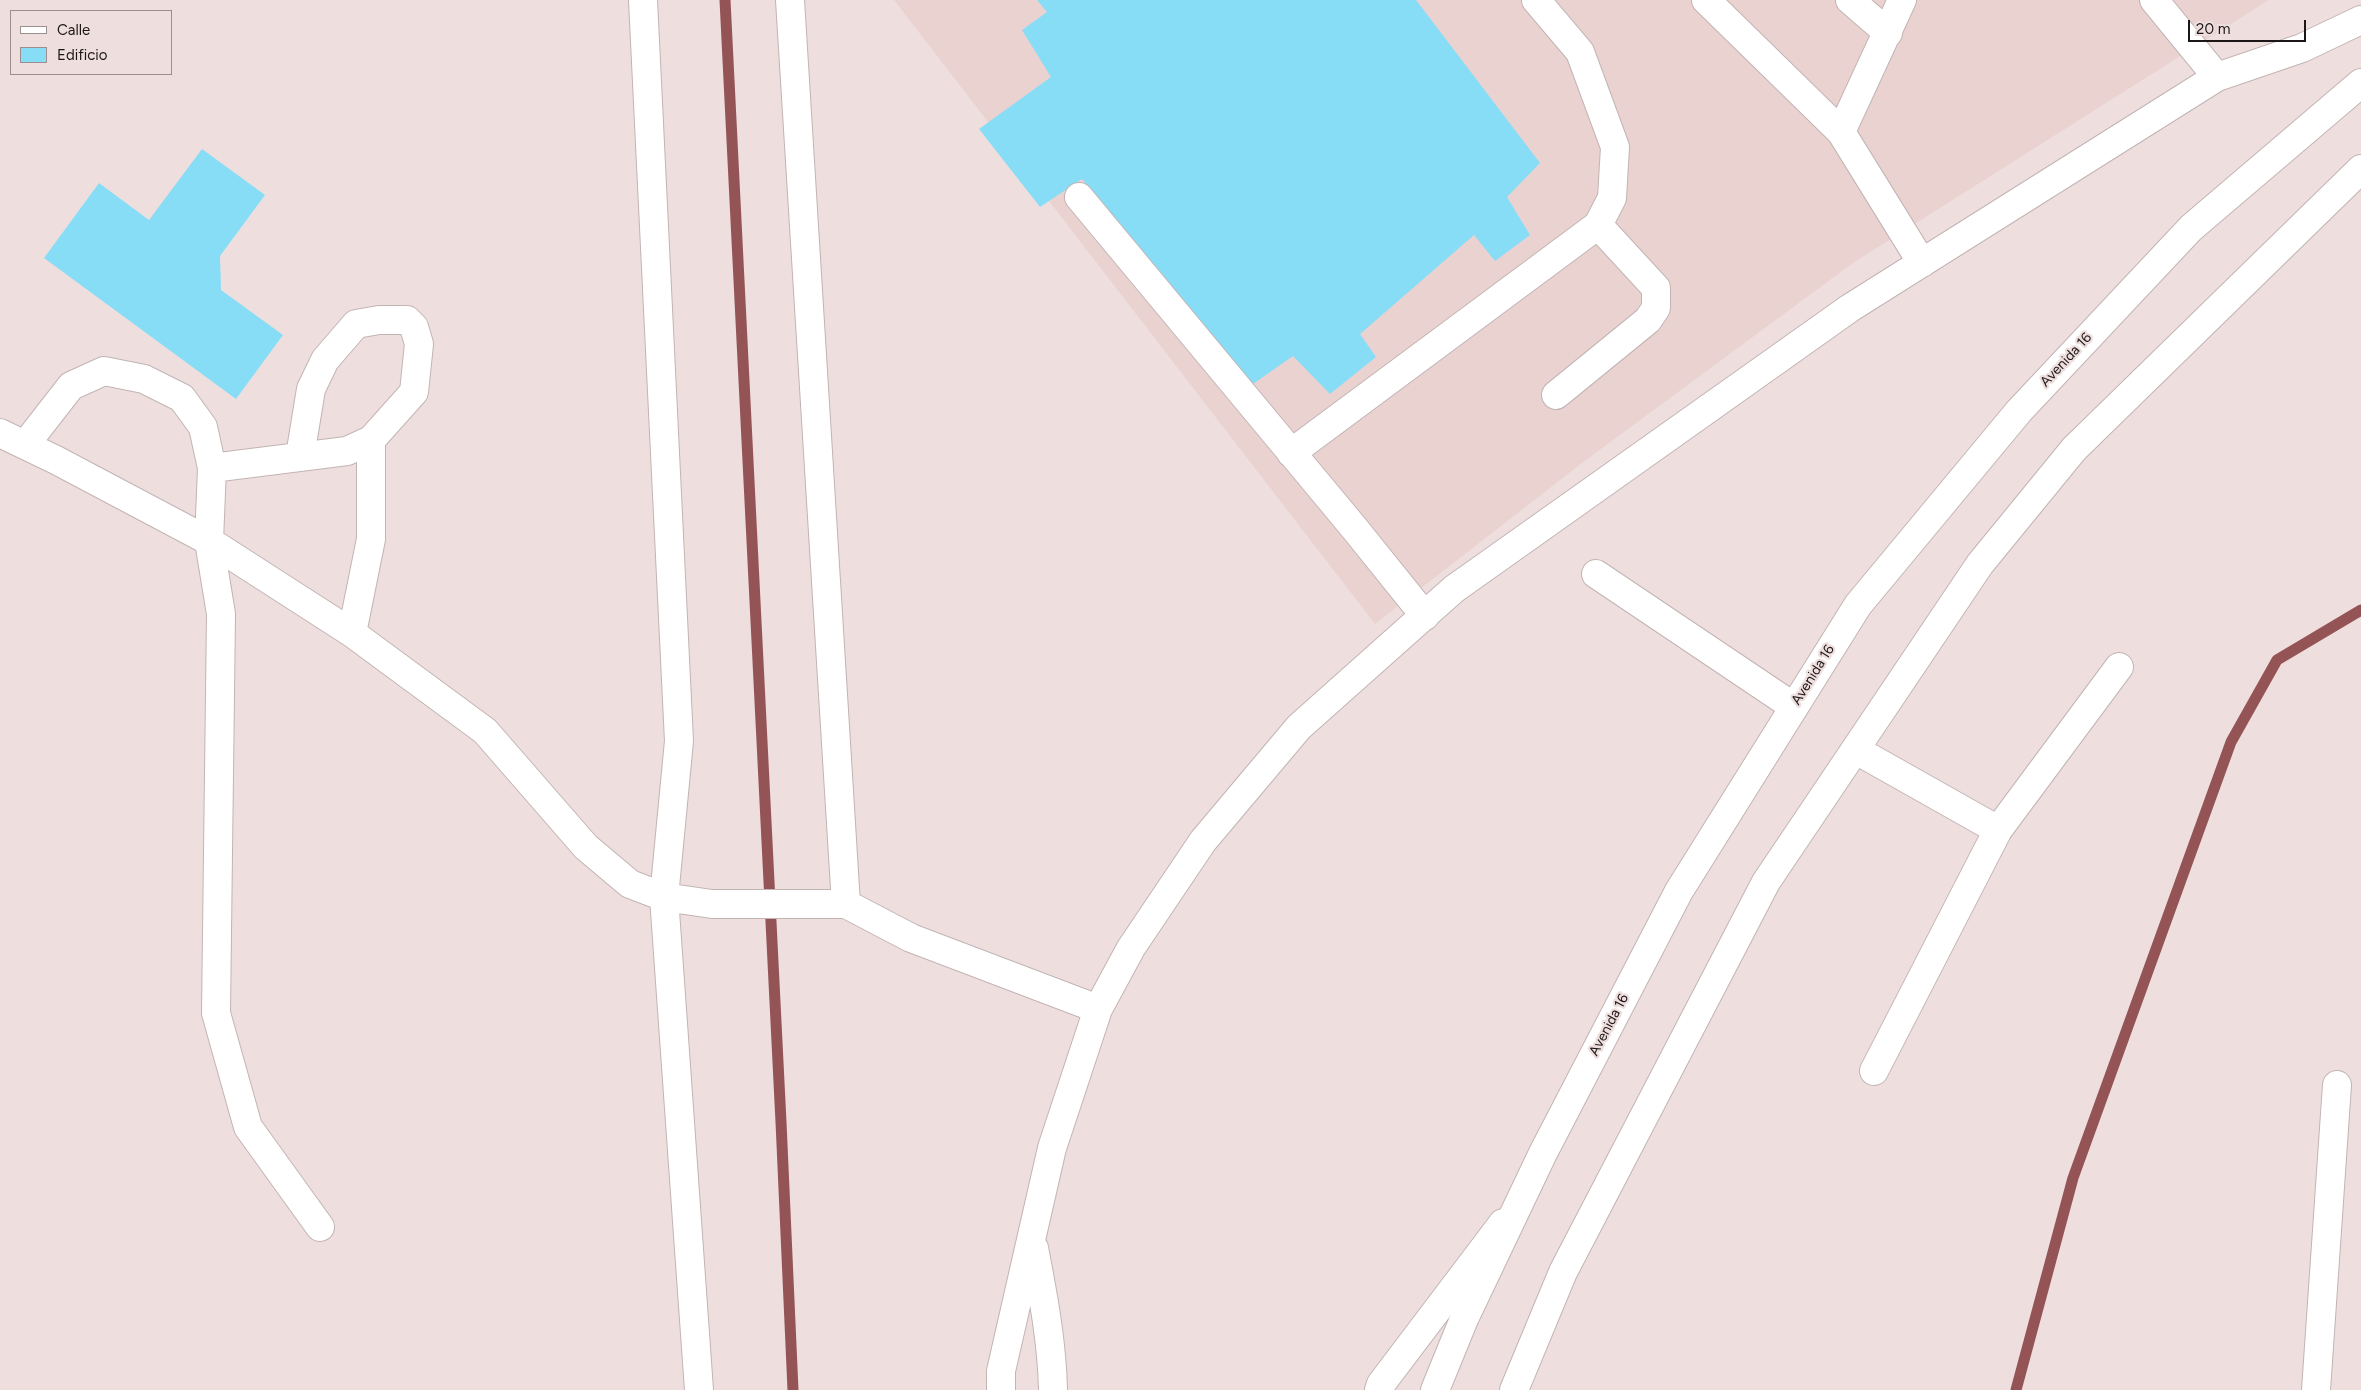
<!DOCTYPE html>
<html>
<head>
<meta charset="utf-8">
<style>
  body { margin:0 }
  #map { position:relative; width:2361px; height:1390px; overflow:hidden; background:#eedfde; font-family:Figtree,sans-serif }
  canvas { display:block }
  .legend { position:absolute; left:10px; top:10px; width:162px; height:65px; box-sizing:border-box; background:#eedfde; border:1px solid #9a8f8e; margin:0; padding:6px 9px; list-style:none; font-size:15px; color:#1c1616 }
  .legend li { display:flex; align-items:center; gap:10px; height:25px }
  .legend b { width:25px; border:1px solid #9a8f8e }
  .scale { position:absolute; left:2188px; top:20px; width:118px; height:22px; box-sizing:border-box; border:2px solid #1c1616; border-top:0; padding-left:6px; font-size:15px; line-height:18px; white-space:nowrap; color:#1c1616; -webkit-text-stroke:4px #eedfde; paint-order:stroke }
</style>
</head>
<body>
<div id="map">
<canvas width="2361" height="1390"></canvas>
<ul class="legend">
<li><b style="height:6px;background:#fff"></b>Calle</li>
<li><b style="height:14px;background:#87ddf6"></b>Edificio</li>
</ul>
<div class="scale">20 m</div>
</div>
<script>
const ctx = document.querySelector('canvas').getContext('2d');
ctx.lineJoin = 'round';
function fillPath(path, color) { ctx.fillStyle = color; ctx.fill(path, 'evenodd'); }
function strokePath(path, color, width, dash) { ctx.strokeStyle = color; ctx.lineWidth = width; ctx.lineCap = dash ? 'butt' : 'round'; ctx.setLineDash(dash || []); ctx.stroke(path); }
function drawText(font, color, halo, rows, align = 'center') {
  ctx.font = font + ' Figtree,sans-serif'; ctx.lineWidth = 4.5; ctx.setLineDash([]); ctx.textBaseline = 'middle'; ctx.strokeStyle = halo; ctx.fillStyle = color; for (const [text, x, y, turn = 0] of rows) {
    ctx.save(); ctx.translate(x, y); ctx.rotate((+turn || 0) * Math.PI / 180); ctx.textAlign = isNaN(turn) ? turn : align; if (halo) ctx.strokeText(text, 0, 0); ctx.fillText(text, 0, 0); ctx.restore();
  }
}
fillPath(new Path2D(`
  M894,0H2269L1853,263L1582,463L1375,624Z`), '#ead2d1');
strokePath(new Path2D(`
  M725,0L781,1122L793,1390
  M2016,1390L2073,1178L2231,742L2277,660L2361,610`), '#945456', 11);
fillPath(new Path2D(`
  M1037,0H1416L1540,163L1507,197L1530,235L1495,261L1474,235L1360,334L1376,357L1330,394L1293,356L1253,384L1082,179L1040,207L979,129L1051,77L1022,30L1047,12Z
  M202,149L265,195L220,256L221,290L283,335L236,399L44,258L99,183L149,220Z`), '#87ddf6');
const minor = new Path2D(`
  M643,0L679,741L664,897L699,1390
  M790,0L846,904
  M1706,0L1841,132
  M1850,0L1888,33
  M1902,0L1841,132L1922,263
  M2154,0L2217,77
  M1079,197L1355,529L1425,616
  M1556,395L1648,320L1656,308V288L1598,225
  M0,433L56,460L209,541L352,633L485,731L586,847L630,884L664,897L712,904H846L911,938L1098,1009
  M25,445L71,386L104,371L144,379L182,398L203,427L212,468L209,541L221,614L216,1013L248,1127L320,1227
  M1291,453L1598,225L1612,198L1615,147L1580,52L1536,0
  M212,468L347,451L371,440L414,392L419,344L414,327L407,320H379L356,324L325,360L311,389L300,456
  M1596,574L1794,707
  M352,633L371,539V440
  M1856,750L1998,830
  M1874,1071L1998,830L2119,667
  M1034,1248C1043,1295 1052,1342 1053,1390
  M1001,1390V1371L1052,1148L1098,1009L1131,948L1203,841L1299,727L1454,589L1850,308L2217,77L2302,48L2361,20
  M1379,1390L1381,1384L1503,1223
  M2316,1390L2337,1085`);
const highway = new Path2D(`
  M1435,1390L1464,1319L1543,1153L1679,891L1858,605L2019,411L2191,228L2361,83
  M1514,1390L1563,1272L1766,882L1980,564L2074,449L2361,169`);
strokePath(minor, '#c3b4b4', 30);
strokePath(highway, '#c3b4b4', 30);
strokePath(minor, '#fff', 28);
strokePath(highway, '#fff', 28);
drawText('14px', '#1c1616', '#eedfde', [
  ["Avenida 16",2066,360,-47],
  ["Avenida 16",1813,675,-58],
  ["Avenida 16",1609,1025,-62]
]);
</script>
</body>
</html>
